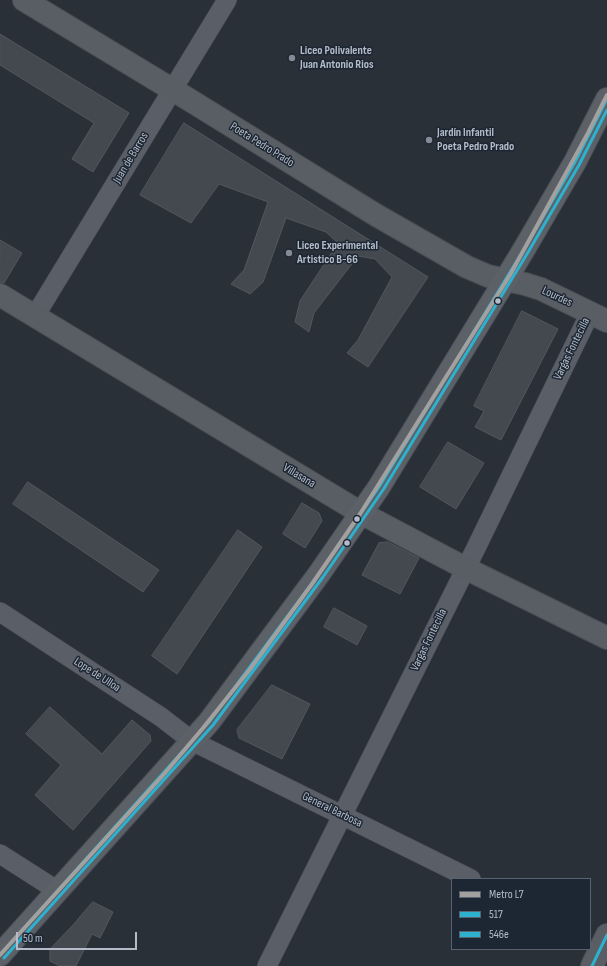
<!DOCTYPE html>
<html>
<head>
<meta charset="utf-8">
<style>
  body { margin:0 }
  #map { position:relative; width:607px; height:966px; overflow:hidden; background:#2a3038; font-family:"Sofia Sans Condensed",sans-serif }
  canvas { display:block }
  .legend { position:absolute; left:451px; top:878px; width:140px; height:72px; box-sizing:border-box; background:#1d2633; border:1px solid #59626f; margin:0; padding:5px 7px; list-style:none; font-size:12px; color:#b4bcc9 }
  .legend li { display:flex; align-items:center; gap:8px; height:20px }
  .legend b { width:20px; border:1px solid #59626f }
  .scale { position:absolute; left:16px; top:932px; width:121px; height:18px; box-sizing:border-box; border:2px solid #b4bcc9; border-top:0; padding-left:5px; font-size:12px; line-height:14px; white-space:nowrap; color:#b4bcc9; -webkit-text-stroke:3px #1d2633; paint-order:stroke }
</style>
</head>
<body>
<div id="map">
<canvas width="607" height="966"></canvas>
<ul class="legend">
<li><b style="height:5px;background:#a3a0a0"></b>Metro L7</li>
<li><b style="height:5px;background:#2db1ce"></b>517</li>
<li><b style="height:5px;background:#2db1ce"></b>546e</li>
</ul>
<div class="scale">50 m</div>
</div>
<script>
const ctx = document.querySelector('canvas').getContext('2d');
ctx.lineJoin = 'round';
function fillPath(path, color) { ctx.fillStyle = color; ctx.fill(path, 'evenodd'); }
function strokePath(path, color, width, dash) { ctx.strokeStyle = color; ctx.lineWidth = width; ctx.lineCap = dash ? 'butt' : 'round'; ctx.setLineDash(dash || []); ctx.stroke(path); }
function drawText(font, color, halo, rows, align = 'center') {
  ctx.font = font + ' "Sofia Sans Condensed",sans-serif'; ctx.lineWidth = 3; ctx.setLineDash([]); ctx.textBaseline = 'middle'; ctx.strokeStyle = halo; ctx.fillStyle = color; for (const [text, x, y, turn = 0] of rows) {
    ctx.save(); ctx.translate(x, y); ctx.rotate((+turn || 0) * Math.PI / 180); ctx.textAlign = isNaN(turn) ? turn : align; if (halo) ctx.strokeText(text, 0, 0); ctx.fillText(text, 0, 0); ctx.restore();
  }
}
const building = new Path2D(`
  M0,34L129,113L93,172L72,159L94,123L0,65Z
  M184,123L428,277L368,367L347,353L358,340L392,277L375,259L358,256L314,313L309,332L295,322L300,301L338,243L326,232L286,218L263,282L250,294L231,284L244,270L268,202L219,184L191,223L140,195Z
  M0,240L22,253L4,283H0Z
  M522,311L558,329L501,440L475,427L484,411L474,406Z
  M448,442L484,463L456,509L420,487Z
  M28,482L159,570L143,592L13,504Z
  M302,503L319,513L322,521L305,548L283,534Z
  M238,530L262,547L177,674L152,656Z
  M388,542L419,558L400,594L362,575L379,543Z
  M334,608L367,626L357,645L324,627Z
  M272,685L310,704L282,759L239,738L237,730Z
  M50,707L102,754L132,720L150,735L151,741L73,830L35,795L61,765L26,734Z
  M93,902L113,912L100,938L92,934L76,966H60L50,961V949L73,925Z`);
fillPath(building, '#444950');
strokePath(building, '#52575f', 1);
const street = new Path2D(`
  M35,316L227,0
  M0,612L161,717L192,741L471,879
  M0,854L58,891
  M267,966L476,548L590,313`);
const secondary = new Path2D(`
  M24,0L188,99L376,215L467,267L488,276L525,284L541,289L607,321
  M0,295L361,513L465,568L607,638
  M592,966L607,935`);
const primary = new Path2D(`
  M0,955L209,722L319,574L379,487L523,251L575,162L607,99`);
strokePath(street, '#484c53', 20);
strokePath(secondary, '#484c53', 24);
strokePath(primary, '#484c55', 24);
strokePath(street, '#5a5e66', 19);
strokePath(secondary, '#595d64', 22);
strokePath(primary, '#5c6168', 22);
strokePath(new Path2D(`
  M0,955L209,722L319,574L379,487L523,251L575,162L607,99
  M592,966L607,935`), '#2db1ce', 3);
strokePath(new Path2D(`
  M4,958L213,725L323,577L383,490L527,254L579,165L607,110`), '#2db1ce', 3);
strokePath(new Path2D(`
  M0,955L165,773L203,728L251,668L312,584L360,514L510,275L588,133L607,95`), '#a3a0a0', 4);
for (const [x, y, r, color] of [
  [292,58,4,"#848b96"],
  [429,140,4,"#848b96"],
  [289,253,4,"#848b96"],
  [498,301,3.5,"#b4bcc9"],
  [357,519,3.5,"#b4bcc9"],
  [347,543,3.5,"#b4bcc9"]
]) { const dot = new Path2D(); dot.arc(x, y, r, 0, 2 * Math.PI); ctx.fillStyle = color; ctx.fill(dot); strokePath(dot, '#1d2633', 1.5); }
drawText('bold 12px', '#b4bcc9', '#1d2633', [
  ["Liceo Polivalente",300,51],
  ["Juan Antonio Rios",300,65],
  ["Jardín Infantil",437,133],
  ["Poeta Pedro Prado",437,147],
  ["Liceo Experimental",297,246],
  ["Artistico B-66",297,260]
], 'left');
drawText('12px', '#b4bcc9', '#1d2633', [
  ["Poeta Pedro Prado",262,145,32],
  ["Juan de Barros",131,158,-59],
  ["Lourdes",557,297,25],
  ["Vargas Fontecilla",572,349,-64],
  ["Villasana",299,476,31],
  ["Vargas Fontecilla",429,640,-64],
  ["Lope de Ulloa",97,675,33],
  ["General Barbosa",332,810,26]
]);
</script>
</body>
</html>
